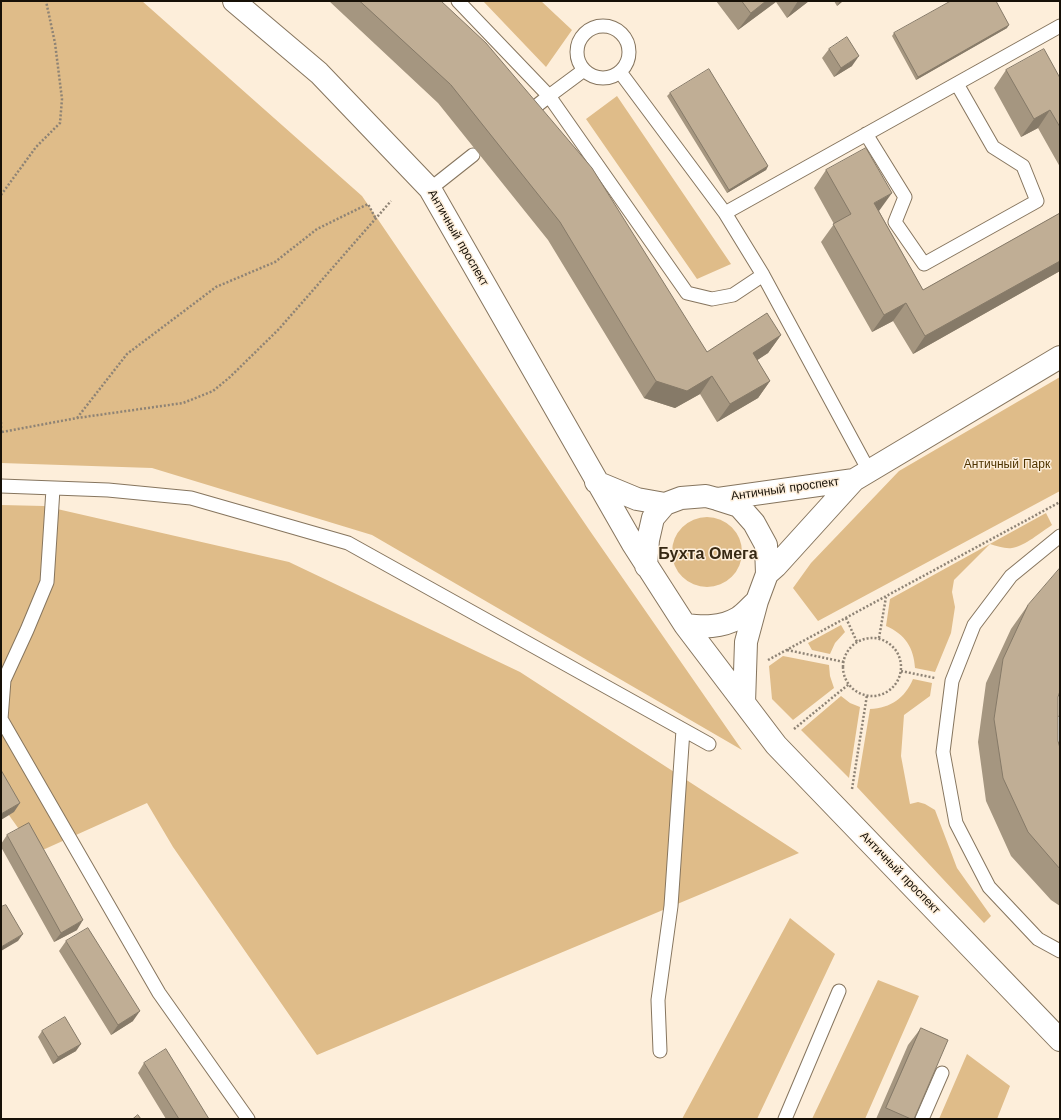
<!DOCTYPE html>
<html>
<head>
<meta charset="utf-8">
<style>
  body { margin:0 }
  #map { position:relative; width:1061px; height:1120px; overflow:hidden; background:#fdeeda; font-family:"Work Sans",sans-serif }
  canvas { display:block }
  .frame { position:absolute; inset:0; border:2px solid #161007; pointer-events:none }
</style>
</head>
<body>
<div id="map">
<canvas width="1061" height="1120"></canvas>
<div class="frame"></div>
</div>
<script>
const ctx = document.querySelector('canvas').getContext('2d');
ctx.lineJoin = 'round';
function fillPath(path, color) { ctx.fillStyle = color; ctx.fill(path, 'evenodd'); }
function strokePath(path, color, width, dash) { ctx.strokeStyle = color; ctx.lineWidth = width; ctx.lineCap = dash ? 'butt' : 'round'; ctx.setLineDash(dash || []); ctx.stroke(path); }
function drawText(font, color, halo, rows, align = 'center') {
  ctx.font = font + ' "Work Sans",sans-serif'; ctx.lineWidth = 3; ctx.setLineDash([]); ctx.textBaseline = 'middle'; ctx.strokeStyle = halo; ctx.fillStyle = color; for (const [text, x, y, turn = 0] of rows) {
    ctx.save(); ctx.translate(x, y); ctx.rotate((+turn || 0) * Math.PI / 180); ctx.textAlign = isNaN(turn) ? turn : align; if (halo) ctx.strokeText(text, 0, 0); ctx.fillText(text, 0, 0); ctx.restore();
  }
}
fillPath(new Path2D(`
  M1,1H142L362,196L590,531L742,750L372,535L152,468L1,463Z
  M483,1H541L572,30L546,67Z
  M617,96L731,264L697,279L586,119Z
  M1060,377V491L818,621L793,588L811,563L899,471Z
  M1,505L44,506L289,562L520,672L799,853L317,1055L173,847L147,803L36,853L1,804Z
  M1046,513L1052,525C1041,532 1025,546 1012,548C1005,549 997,546 990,544L954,580L952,592L955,607L951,633L935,672L915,668C914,648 905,634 886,626L890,599Z
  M672 552a35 35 0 1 1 70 0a35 35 0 1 1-70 0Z
  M841,625L845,632L835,643L830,654L812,650L808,643Z
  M783,656L829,665L830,676L834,688L793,720L772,699L769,666Z
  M913,679L932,683L930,696L904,715L901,756L910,804L918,802L925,804L935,810L957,868L991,916L984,923L857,787L870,709C891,708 905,698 913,679Z
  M841,696L850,703L860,707L849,778L801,730Z
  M790,918L835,954L757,1119H682Z
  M878,980L919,996L865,1119H812Z
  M967,1054L1010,1086L997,1119H939Z`), '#dfbc89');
const service = new Path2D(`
  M458,1L549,96L525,115
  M577 52a26 26 0 1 1 52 0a26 26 0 1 1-52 0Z
  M584,70L549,96L687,293L712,299L733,295L763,275
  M620,72L725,213L763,275L869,471
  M866,134L905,197L895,222L924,264L1037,201L1023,166L993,147L957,84
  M430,189L473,155
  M725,213L1060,26
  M1,486L108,490L191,498L348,543L709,744
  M53,489L47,582L27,630L4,680L1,719L159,993L248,1119
  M1060,536L1011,576L974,625L952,681L943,752L956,823L989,887L1038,939L1060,951
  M1060,723L1057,745L1060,766
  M660,1051L658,1000L671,906L683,730
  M785,1119L839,991
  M922,1119L942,1073`);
const minor = new Path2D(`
  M234,1L319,73L430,189L633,544L685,625L776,745L1060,1040
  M596,482L637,499L665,504L681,498L706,496L717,499L739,506L754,523L766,545L767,574L757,601L746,642L744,703
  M718,499L854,480
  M646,566L648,540L653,518L665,504
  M767,574L776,566L854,480L1060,357
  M685,625C703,627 721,628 738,618C745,614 751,606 757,601`);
strokePath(service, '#86755e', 15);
strokePath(minor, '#86755e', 24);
strokePath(new Path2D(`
  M1,195L36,147L60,123L62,99L55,43L46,1
  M77,418L127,354L216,287L275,262L317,229L368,204L376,219
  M1,422V433
  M2,432L77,418L183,403L213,391L230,377L279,329L391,201
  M846,618L857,642
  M843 667a29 29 0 1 1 58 0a29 29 0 1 1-58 0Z
  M879,638L886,597
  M787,650L844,662
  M768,660L1060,502
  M901,671L935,678
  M794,729L849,684
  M852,789L867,695`), '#8e8375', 2.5, [2, 2]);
strokePath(service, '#fff', 13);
strokePath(minor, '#fff', 22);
fillPath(new Path2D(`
  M329,1H441L707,352L781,335L768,353L757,360L770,381L758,398L717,422L700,394L675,408L644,398L548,240L438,103Z
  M716,1H809L787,18L776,2L738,30Z
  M834,1H843L837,6Z
  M1007,28L916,80L892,36L894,33Z
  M829,49L852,66L834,77L822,58Z
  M1006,70L1060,78V167L1038,128L1021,137L994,88Z
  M670,93L768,166L766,170L727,193L667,96Z
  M826,170L879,211L923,290L1060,213V271L913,354L893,321L872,332L821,242L834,224L814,188Z
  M1028,605L1058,697V741L1060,748V906L1051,900L1011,856L986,801L978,742L986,683L1011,629Z
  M7,835L77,930L54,942L1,847V844Z
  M66,941L133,1021L111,1035L59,951Z
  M921,1028L914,1119H876L908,1045Z
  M42,1031L76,1051L53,1064L38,1037Z
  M144,1063L209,1119H166L138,1073Z`), '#a59680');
fillPath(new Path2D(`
  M766,1H777L738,30L751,13Z
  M798,1H809L787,18Z
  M840,1H843L837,6Z
  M1009,25L1007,28L916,80L918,77Z
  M859,56L852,66L834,77L841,68Z
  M1050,110L1038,128L1021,137L1034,119Z
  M768,166L766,170L727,193L729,190Z
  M892,193L879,211L862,221L874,203Z
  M1060,261V271L913,354L925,336Z
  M906,303L893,321L872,332L884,315Z
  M781,335L768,353L741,371L753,353Z
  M712,376L700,394L675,408L644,398L656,381Z
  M770,381L758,398L717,422L730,404Z
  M20,803L14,812L1,820V814Z
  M83,920L77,930L54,942L61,933Z
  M23,934L18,941L1,951V947Z
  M140,1011L133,1021L111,1035L118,1025Z
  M81,1044L76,1051L53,1064L58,1057Z`), '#867a68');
const building = new Path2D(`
  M360,1H441L486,43L592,168L707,352L767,313L781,335L753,353L770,381L730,404L712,376L687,391L656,381L560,222L451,85Z
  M742,1H766L751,13Z
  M951,1H996L1009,25L918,77L894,33Z
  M847,37L859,56L841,68L829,49Z
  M1044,49L1060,78V127L1050,110L1034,119L1006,70Z
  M709,69L768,166L729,190L670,93Z
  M866,148L892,193L874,203L923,290L1060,213V261L925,336L906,303L884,315L833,224L851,214L826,170Z
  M1060,568V691L1058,697V741L1060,748V869L1028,832L1003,778L994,719L1003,659L1028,605Z
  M1,770L20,803L1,814Z
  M29,823L83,920L61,933L7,835Z
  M6,905L23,934L1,947V907Z
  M88,928L140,1011L118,1025L66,941Z
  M65,1017L81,1044L58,1057L42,1031Z
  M921,1028L948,1040L914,1119H911L886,1108Z
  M166,1049L209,1119H179L144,1063Z
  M138,1115L141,1119H133Z`);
fillPath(building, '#c0ae95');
strokePath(building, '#867a68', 1);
drawText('12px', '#161007', '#fdeeda', [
  ["Античный проспект",458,238,60],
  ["Античный проспект",785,489,-8],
  ["Античный проспект",900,873,46]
]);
drawText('12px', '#4f3401', '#fdeeda', [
  ["Античный Парк",1007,464]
]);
drawText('bold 16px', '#362813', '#fdeeda', [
  ["Бухта Омега",708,554]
]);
</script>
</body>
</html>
